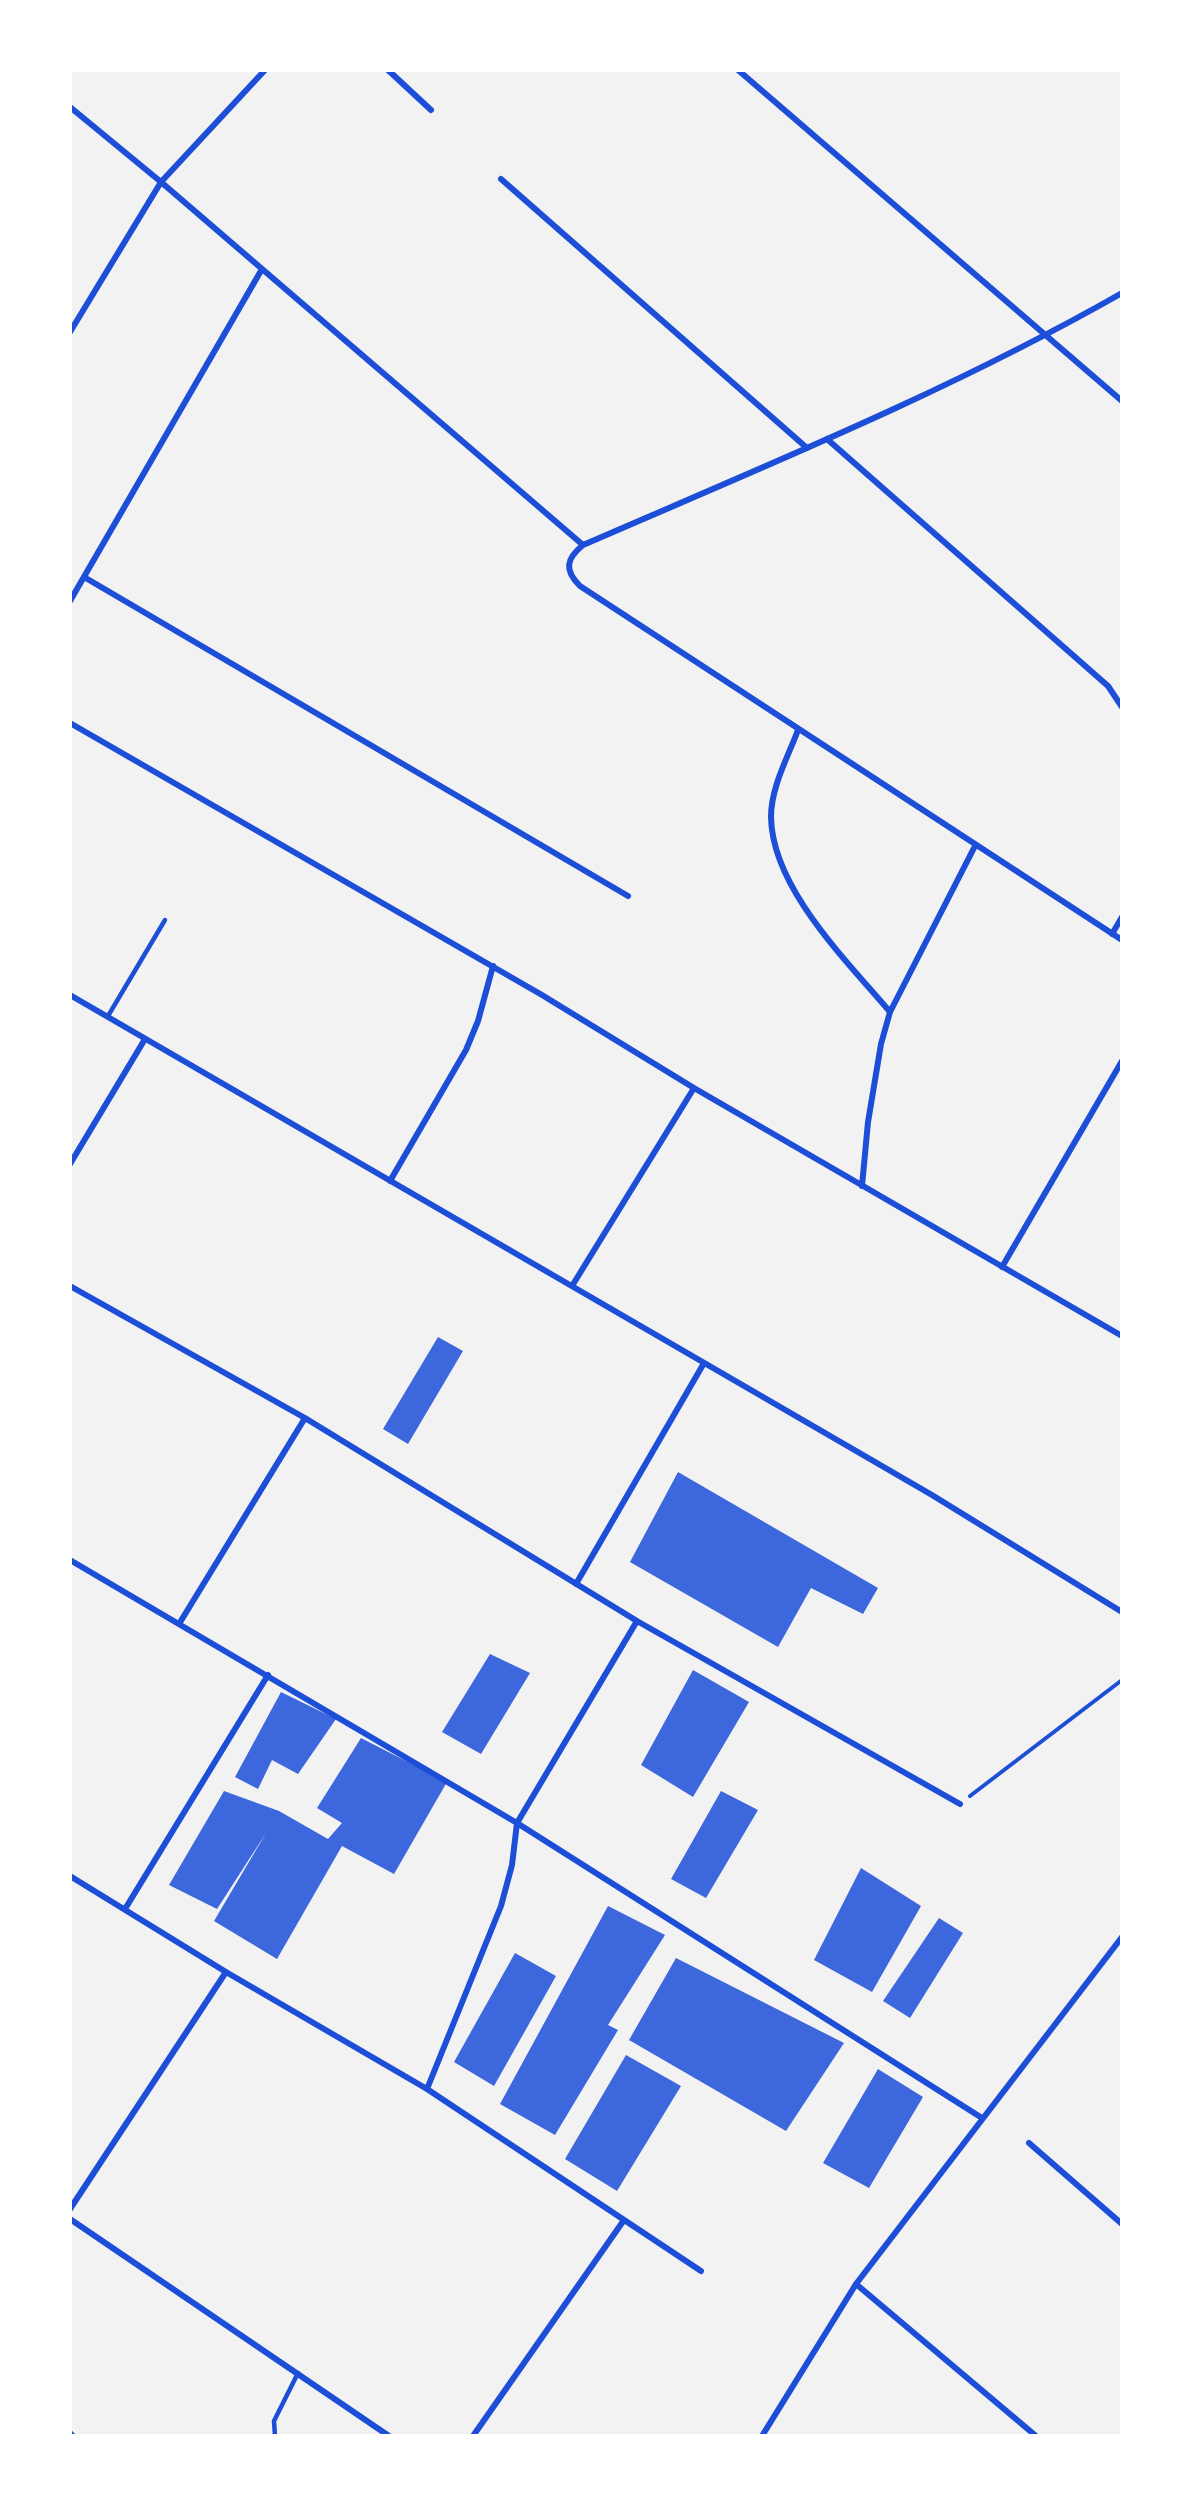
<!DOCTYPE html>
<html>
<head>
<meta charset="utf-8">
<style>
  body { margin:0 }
  #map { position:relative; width:1192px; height:2506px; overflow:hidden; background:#f2f2f2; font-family:Commissioner,sans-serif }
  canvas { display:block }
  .frame { position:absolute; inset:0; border:72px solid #fff; pointer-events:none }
</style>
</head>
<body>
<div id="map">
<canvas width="1192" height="2506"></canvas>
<div class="frame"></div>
</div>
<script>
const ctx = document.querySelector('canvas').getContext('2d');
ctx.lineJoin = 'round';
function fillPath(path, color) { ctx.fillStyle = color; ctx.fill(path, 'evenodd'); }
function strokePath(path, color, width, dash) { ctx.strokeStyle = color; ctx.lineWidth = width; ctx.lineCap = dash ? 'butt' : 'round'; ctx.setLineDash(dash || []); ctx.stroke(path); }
fillPath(new Path2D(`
  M438,1337L463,1351L408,1444L383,1429Z
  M678,1472L878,1588L863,1614L811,1588L778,1647L630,1562Z
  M490,1654L530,1673L481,1754L442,1732Z
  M693,1670L749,1702L693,1797L641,1765Z
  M281,1692L336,1719L298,1774L272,1760L258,1789L235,1777Z
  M361,1738L447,1782L394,1874L342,1846L277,1959L214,1921L266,1833L217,1909L169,1885L224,1791L279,1811L328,1839L342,1823L317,1808Z
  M721,1791L758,1810L706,1898L671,1879Z
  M861,1868L921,1906L872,1992L814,1960Z
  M608,1906L665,1935L608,2025L618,2030L555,2135L500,2104Z
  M939,1918L963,1933L910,2018L883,2001Z
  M515,1953L556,1976L494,2086L454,2062Z
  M676,1958L844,2043L786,2131L629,2040Z
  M626,2055L681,2086L617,2191L565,2159Z
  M878,2069L923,2097L869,2188L823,2163Z`), '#3d67dc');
strokePath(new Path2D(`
  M970,1796L1122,1680`), '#1d4ed8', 4);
strokePath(new Path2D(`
  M108,1016L165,920
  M275,2436L274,2421L298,2373`), '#1d4ed8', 4.5);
strokePath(new Path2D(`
  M265,70L161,182L583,545
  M388,70L431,110
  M738,70L1122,401
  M70,107L161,182L70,332
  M501,179L807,448
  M1122,293C950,391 765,466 583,545C566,559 564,570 580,586L1122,940
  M827,439L1108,686L1122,707
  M84,577L628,896
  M70,601L262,269
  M70,723L542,995L694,1088L572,1286
  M798,730C788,757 771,787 771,817C772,888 847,961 890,1012
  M1112,934L1122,917
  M70,995L932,1495L1122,1612
  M694,1088L1122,1336
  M70,1164L145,1039
  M390,1181L466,1050L478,1021L493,966
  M862,1186L868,1122L881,1044L890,1012L975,846
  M1002,1267L1122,1061
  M70,1286L305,1418L637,1621L960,1804
  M70,1560L517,1823L982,2118
  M576,1584L704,1363
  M179,1624L305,1418
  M70,1876L226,1972L427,2089L701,2271
  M125,1909L268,1675
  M427,2089L501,1906L512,1865L517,1823L637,1621
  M1029,2143L1122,2224
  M70,2209L226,1972
  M70,2219L389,2436
  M856,2284L1036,2436
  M70,2433L73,2436
  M473,2436L624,2220
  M762,2436L856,2284L1122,1937`), '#1d4ed8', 6);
</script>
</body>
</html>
